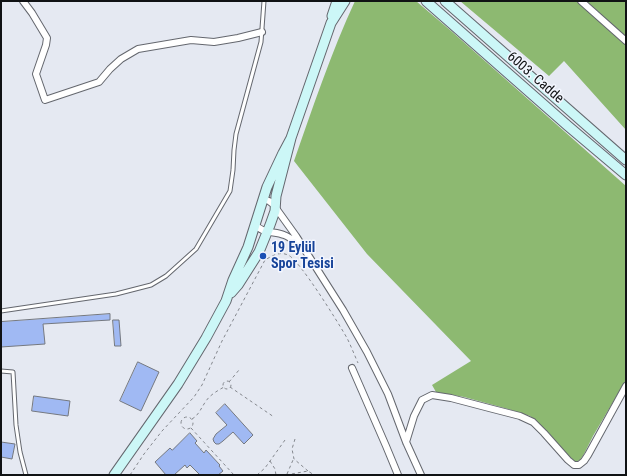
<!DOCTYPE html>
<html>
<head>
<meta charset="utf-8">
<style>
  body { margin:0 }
  #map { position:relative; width:627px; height:476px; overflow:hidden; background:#e5e9f2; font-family:"Roboto Condensed",sans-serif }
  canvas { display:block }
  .frame { position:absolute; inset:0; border:2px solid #101214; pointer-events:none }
</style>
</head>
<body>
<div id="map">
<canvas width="627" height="476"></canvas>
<div class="frame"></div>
</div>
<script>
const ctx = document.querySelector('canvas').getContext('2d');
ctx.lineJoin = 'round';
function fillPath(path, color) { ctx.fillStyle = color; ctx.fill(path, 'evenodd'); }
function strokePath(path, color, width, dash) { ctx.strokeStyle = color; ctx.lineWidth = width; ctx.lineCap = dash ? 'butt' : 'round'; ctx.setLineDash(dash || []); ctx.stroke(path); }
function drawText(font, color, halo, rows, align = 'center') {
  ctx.font = font + ' "Roboto Condensed",sans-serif'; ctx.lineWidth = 3; ctx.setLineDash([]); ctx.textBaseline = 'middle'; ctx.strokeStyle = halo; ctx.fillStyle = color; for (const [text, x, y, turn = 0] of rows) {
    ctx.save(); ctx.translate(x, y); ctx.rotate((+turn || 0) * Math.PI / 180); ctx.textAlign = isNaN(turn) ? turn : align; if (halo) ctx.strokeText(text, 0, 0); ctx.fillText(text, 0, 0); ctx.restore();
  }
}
fillPath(new Path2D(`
  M355,1H416L450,30L626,186V380L593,436L584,454L580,460L575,462L570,459L549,433L530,416L508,409L464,397L436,392L432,385L471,361L367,254L294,161C313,107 331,53 355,1Z
  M460,1H626V130L564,61L549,76Z`), '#8db971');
const building = new Path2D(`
  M110,314V320L43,324L45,344L1,347V322Z
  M113,320H119L121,346H115Z
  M138,362L159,372L141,411L120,401Z
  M34,396L70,401L68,416L32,411Z
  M225,404L253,435L244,444L233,432L223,441L219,444H216L214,442L213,439L216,434L227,425L216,413Z
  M190,433L197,441L195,443L204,453L206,450L220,465L219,466L223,471L218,475H200L190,465L187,468L185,465L174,475H166L155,462L170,448L172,450Z
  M1,442L15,444L12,459L1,457Z`);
fillPath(building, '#a0b9f3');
strokePath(building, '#74787f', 1);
const service = new Path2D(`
  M1,311L116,294L151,285L166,276L196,249L230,191L233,170L234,150L236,134L261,42L264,1
  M1,371L13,372L16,425L20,452L26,475`);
const minor = new Path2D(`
  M23,1L32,13L47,38L46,45L36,74L45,100L99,82L110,69L121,59L138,49L191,40L214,42L238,38L262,32
  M581,1L626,41
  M263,199L269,201L273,204L296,236L343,310L367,352L388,394L406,442L421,475
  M255,224C262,234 274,231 284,235C290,237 295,242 300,245
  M352,368L386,446L398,475
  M406,442L414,416L422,400L432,395L451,398L489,408L520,416L533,422L544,433L568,460L574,465H579L584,461L588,455L626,386`);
const secondary = new Path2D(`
  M426,1L568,126L626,175
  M445,1L626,160
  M332,16L337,1
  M231,293L238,285L259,252L270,225L275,211L276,196L291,138L331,23L345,1
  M114,475L178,384L206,338L226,301L233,280L248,247L267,187L283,153L291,138`);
strokePath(service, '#64676e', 5);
strokePath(minor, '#64676e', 8);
strokePath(secondary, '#64676e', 11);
strokePath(new Path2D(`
  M223 385a4 4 0 1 1 8 0a4 4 0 1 1-8 0Z
  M229,382L239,370
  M230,387L274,417
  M181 423a6 6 0 1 1 12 0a6 6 0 1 1-12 0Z
  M192,419C199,415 201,408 206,401C210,395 217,391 224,387
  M191,428L234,475
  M295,439L292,449L294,459L308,471
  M270,461L275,469L276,475
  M287,474L293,460
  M130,475L144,454L162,431L194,397L202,385L222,341L265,260C272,256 279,251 288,255C299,259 339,324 347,338C351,346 354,354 358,363
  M257,475L265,468L285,440
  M286,475L308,471L314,475`), '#84878d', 1, [3, 3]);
strokePath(service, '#fff', 3);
strokePath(minor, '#fff', 6);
strokePath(secondary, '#ccf7f7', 9);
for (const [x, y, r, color] of [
  [263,256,4,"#1a4fb4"]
]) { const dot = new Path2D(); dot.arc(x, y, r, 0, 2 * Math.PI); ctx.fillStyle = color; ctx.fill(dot); strokePath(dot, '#f3f6ff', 1.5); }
drawText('14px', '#101214', '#f3f6ff', [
  ["6003. Cadde",535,78,41]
]);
drawText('bold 14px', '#164399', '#f3f6ff', [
  ["19 Eylül",271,248],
  ["Spor Tesisi",271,264]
], 'left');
</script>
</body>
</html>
